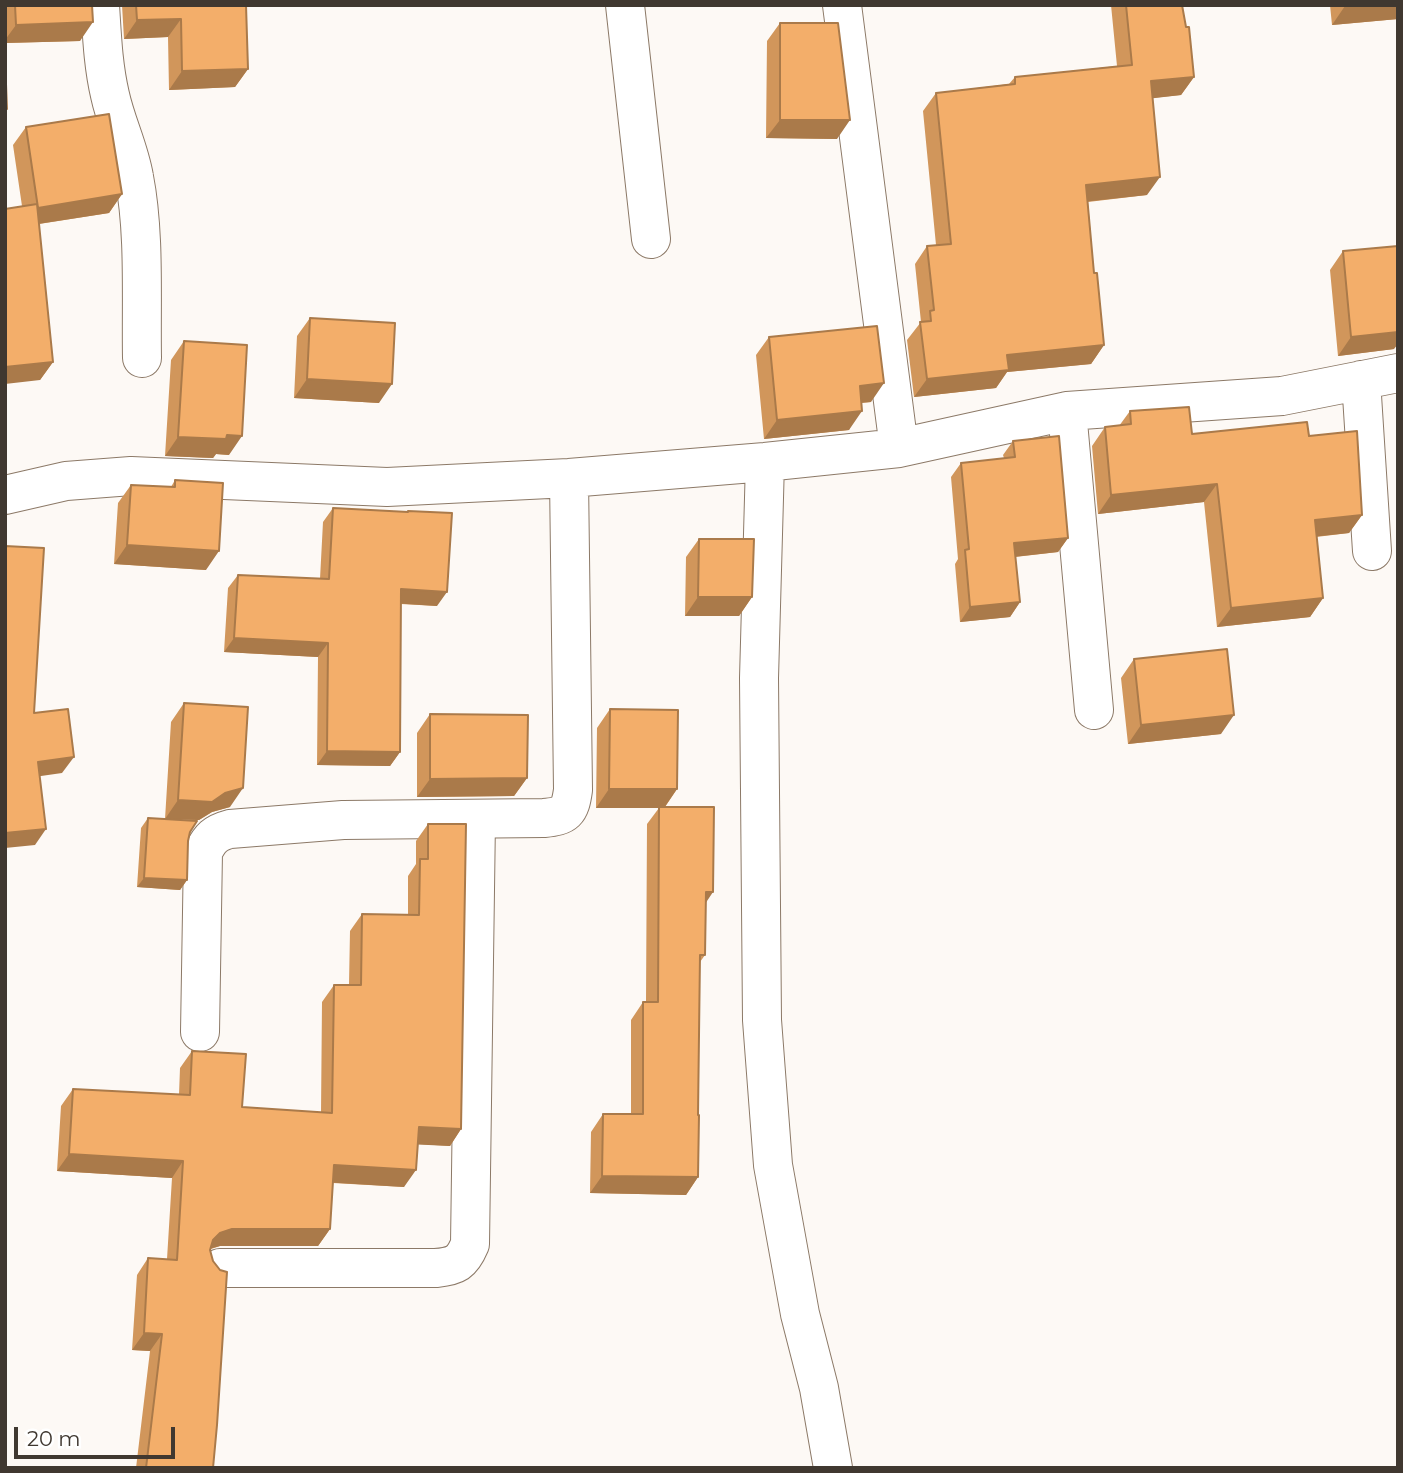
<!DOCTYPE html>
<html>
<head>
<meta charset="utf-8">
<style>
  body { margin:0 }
  #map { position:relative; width:1403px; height:1473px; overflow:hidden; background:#fdf9f5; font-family:Montserrat,sans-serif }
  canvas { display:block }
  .frame { position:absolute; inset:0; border:7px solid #403830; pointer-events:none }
  .scale { position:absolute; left:14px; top:1427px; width:161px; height:32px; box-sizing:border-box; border:4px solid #403830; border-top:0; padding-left:9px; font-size:21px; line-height:24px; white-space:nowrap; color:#403830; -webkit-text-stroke:5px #fff; paint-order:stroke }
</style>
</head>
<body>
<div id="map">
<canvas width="1403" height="1473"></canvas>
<div class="frame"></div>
<div class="scale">20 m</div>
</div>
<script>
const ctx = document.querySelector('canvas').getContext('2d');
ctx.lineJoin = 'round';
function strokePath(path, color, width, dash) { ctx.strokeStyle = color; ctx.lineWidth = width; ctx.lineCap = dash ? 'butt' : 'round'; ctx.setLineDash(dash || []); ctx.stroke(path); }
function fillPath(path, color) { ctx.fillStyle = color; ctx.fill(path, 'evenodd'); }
const street = new Path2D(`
  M100,5C102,36 103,65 110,95C116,123 129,148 134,177C145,233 141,300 142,358
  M625,5L651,239
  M842,5L899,448
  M1361,380L1372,551
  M1067,411L1094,710
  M765,462L759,678L762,1020L773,1165L800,1314L819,1388L833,1468
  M5,495L66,481L131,476L387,487L569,478L765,462L899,448L1067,411L1282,396L1398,373
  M200,1032L203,852C210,838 215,833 230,829L343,820L544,818C566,816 570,812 573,790L569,478
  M220,1268H436C456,1266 462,1263 470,1244L476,819`);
strokePath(street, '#8c7967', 40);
strokePath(street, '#fff', 38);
fillPath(new Path2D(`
  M5,5H92L80,41L5,43Z
  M122,5H246L248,69L235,87L169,90L168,37L124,39Z
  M1111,5H1182L1194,77L1181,95L1152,98L1147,195L1088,202L1094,273L1104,345L1091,364L1007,372L996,388L914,397L907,340L921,322L915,264L927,246L936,245L923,111L936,93L1009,84L1015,77L1117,66Z
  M1330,5H1398V19L1332,25Z
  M780,23L837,139L766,138L767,41Z
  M26,127L122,194L109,213L39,224L53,362L40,380L22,206L13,145Z
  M1343,251L1394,349L1338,356L1330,270Z
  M310,318L379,403L294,398L297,336Z
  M769,337L871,402L861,403L849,430L764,439L756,355Z
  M184,341L229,455L216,454L213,458L165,456L171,360Z
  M1130,411L1192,434L1309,436L1362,515L1349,533L1316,537L1323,598L1310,617L1217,627L1204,502L1098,514L1092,446L1105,427L1119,426Z
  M1013,441L1068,538L1058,552L1015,557L1020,602L1010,617L960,622L955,564L958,559L951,477L961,463L1004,458L1003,455Z
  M175,480L206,570L114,564L118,503L131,485L171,487Z
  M333,508L407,512L408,511L437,606L401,604L400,752L390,766L317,765L318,657L224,652L228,588L238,575L320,579L323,522Z
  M699,539L752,597L739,616H685L686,557Z
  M1134,659L1221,734L1128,744L1121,678Z
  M184,703L230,807L212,812L199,820L165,819L171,722Z
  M610,709L677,789L665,807L706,903L705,955L700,962L698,1115V1177L686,1195L590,1193L591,1132L603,1114H631V1020L643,1002H646L647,824L659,808H596L597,728Z
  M430,714L527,778L514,796L417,797V733Z
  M148,818L190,832L188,841L187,880L180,890L137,887L141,828Z
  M428,824L461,1129L450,1146L418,1144L404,1187L333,1183L330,1229L318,1246H220L211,1249L213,1468H136L150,1351L132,1350L137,1275L148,1258L167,1259L172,1178L57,1171L61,1106L73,1089L179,1095L180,1068L192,1051L242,1107L321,1113L322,1002L334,985H349L350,931L362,914L408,915V876L416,864V841Z`), '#d1965b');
fillPath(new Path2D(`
  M1356,5H1398V19L1332,25L1345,6Z
  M181,19L168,37L124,39L137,20Z
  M93,22L80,41L5,43V40L16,25Z
  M248,69L235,87L169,90L182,71Z
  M1194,77L1181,95L1138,100L1151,81Z
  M780,120H850L837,139L766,138Z
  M1160,177L1147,195L1073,203L1086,185Z
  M122,194L109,213L25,226L38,208Z
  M1398,332V344L1394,349L1338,356L1351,337Z
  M1104,345L1091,364L1007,372L996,388L914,397L927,379L1007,355Z
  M53,362L40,380L5,384V367Z
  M307,379L392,384L379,403L294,398Z
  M884,383L871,402L847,404L860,386Z
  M862,411L849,430L764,439L777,420Z
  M227,435L242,436L229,455L216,454L213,458L165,456L178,437Z
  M1217,484L1204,502L1098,514L1111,495Z
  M1362,515L1349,533L1302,538L1315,520Z
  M1068,538L1058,552L1004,558L1014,543Z
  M127,545L219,551L206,570L114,564Z
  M401,589L447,592L437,606L391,603Z
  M698,597H752L739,616H685Z
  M1323,598L1310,617L1217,627L1231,608Z
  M1020,602L1010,617L960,622L970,607Z
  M234,638L328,643L318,657L224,652Z
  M1234,715L1221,734L1128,744L1141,725Z
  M327,751L400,752L390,766L317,765Z
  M74,757L62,773L27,778L38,762Z
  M527,778L514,796L417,797L430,779Z
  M243,788L230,807L212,812L199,820L165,819L178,800L225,793Z
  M609,789H677L664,808H596Z
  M46,829L35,845L5,848V833Z
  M144,878L187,880L180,890L137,887Z
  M706,892H713L701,910Z
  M419,1127L461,1129L450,1146L407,1144Z
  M69,1154L183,1161L172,1178L57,1171Z
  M334,1165L416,1170L404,1187L322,1182Z
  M602,1176L698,1177L686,1195L590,1193Z
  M232,1229H330L318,1246H220L209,1249L213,1240L220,1233Z
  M144,1333L162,1334L150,1351L132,1350Z`), '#aa7a4a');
const building = new Path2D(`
  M15,5H92L93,22L16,25Z
  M136,5H246L248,69L182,71L181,19L137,20Z
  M1126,5H1182L1186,27H1189L1194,77L1151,81L1160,177L1086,185L1094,273H1097L1104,345L1007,355L1009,370L927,379L920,322L931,321L930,311L934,310L927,246L951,244L936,93L1015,84V77L1132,65Z
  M780,23H838L850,120H780Z
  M5,59L7,109H5Z
  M109,114L122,194L38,208L26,127Z
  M37,204L53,362L5,367V209Z
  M1398,246V332L1351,337L1343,251Z
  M310,318L395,323L392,384L307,379Z
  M877,326L884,383L860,386L862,411L777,420L769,337Z
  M184,341L247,345L242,436L227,435L226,439L178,437Z
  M1189,407L1192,434L1307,422L1309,436L1357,431L1362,515L1315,520L1323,598L1231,608L1217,484L1111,495L1105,427L1131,424L1130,411Z
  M1059,436L1068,538L1014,543L1020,602L970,607L965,550L969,549L961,463L1015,457L1013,441Z
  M175,480L223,483L219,551L127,545L131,485L175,487Z
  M333,508L408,512V511L452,513L447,592L401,589L400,752L327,751L328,643L234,638L238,575L329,579Z
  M699,539H754L752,597H698Z
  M5,546L44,548L34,713L68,709L74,757L38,762L46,829L5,833Z
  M1227,649L1234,715L1141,725L1134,659Z
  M184,703L248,707L243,788L225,793L212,802L178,800Z
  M610,709L678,710L677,789H609Z
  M430,714L528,715L527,778L430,779Z
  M659,807H714L713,892H706L705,955H700L698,1115H699L698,1177L602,1176L603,1114H643V1002H658Z
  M148,818L197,821L190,832L188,841L187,880L144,878Z
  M428,824H466L461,1129L419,1127L416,1170L334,1165L330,1229H232L220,1233L213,1240L210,1250L213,1261L220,1270L227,1272L217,1425L213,1468H146L162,1334L144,1333L148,1258L177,1260L183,1161L69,1154L73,1089L190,1095L192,1051L246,1054L242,1107L332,1113L334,985H361L362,914L419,915L420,859H428Z`);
fillPath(building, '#f3ae6a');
strokePath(building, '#aa7a4a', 2);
</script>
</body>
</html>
